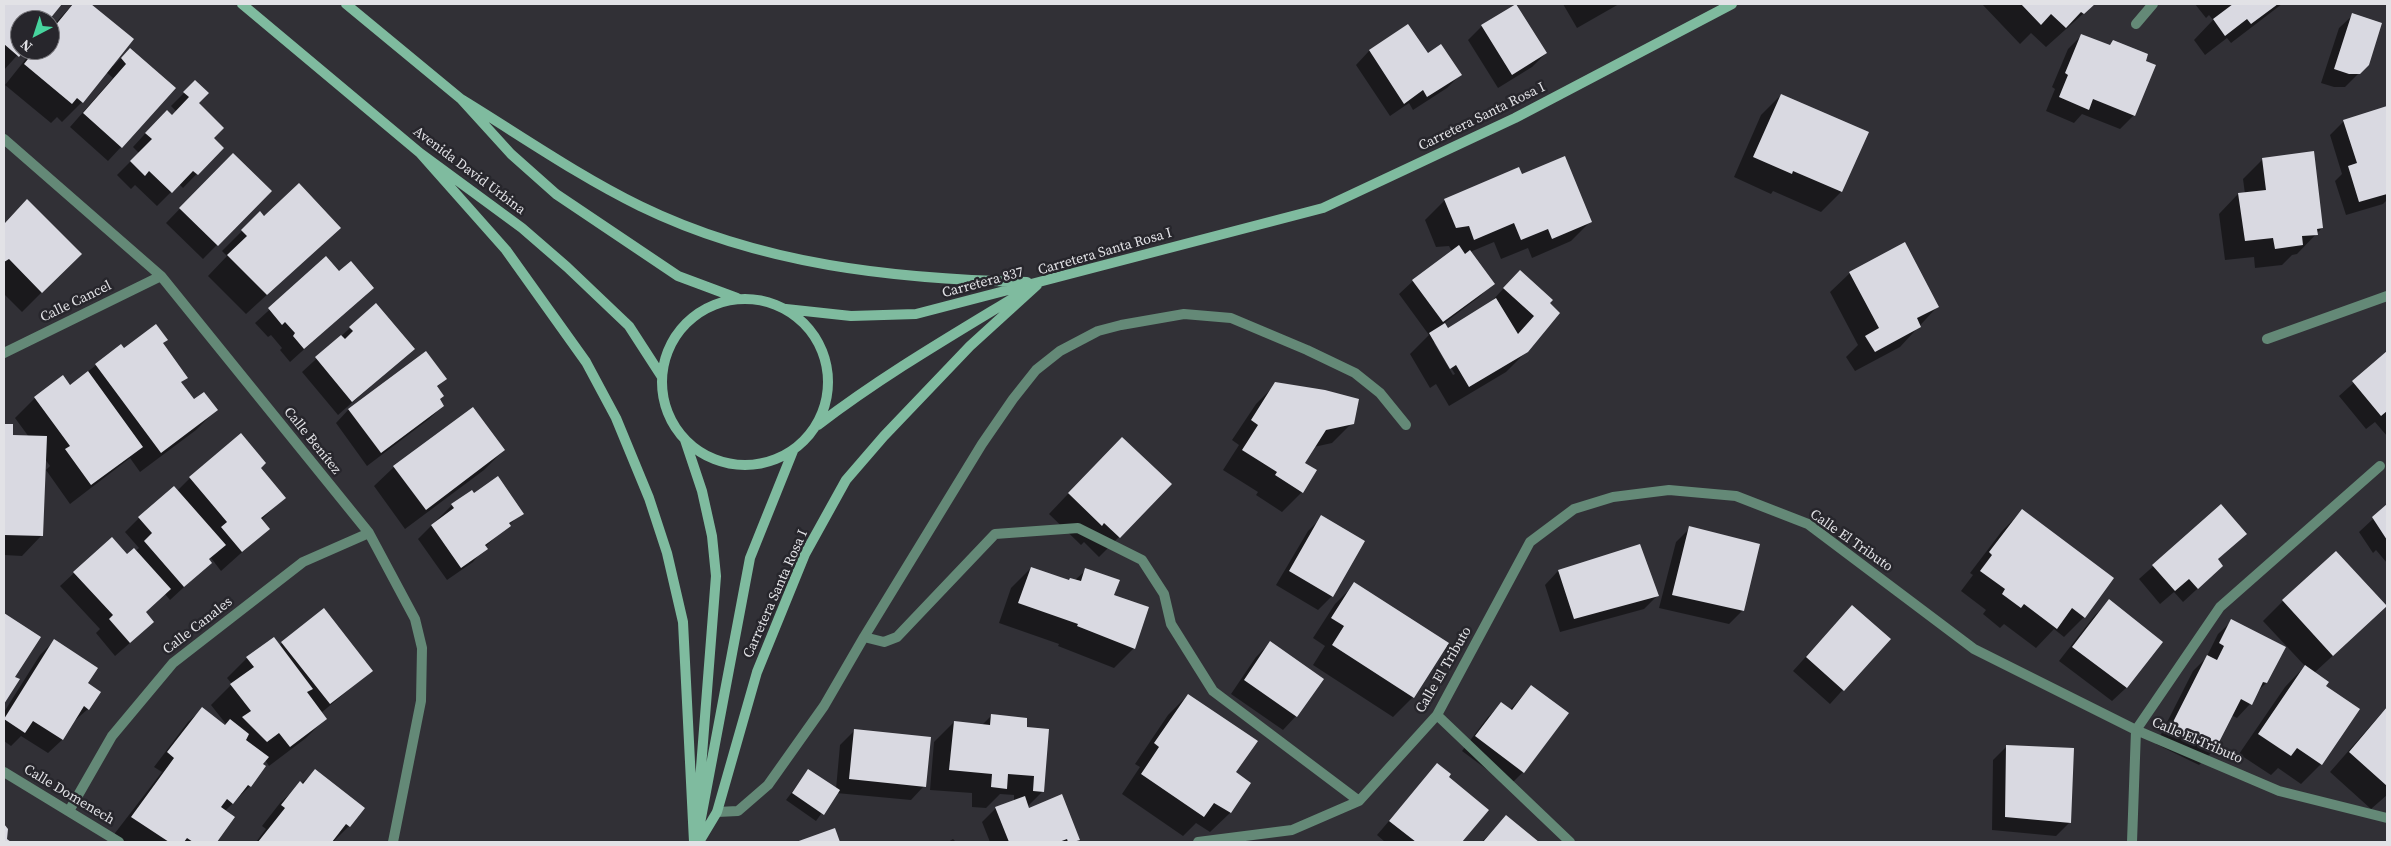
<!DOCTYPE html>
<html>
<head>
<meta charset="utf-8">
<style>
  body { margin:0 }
  #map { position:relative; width:2391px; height:846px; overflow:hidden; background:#313036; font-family:"Source Serif 4",serif }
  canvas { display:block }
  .frame { position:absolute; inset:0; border:5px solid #e2e2e6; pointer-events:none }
  .north { position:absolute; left:10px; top:10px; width:50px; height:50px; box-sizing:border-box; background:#27262c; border:1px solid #727176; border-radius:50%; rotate:220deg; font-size:14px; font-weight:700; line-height:20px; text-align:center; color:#e2e2e6 }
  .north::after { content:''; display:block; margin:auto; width:18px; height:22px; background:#47d49e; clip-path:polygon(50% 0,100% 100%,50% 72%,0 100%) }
</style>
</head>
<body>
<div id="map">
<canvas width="2391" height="846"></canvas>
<div class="frame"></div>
<div class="north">N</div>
</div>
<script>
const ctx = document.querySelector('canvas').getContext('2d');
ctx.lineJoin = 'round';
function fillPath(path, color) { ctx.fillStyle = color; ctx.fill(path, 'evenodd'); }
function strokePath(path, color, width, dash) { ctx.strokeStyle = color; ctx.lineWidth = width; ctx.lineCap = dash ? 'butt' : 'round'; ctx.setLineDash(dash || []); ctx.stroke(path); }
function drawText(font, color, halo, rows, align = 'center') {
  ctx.font = font + ' "Source Serif 4",serif'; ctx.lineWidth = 5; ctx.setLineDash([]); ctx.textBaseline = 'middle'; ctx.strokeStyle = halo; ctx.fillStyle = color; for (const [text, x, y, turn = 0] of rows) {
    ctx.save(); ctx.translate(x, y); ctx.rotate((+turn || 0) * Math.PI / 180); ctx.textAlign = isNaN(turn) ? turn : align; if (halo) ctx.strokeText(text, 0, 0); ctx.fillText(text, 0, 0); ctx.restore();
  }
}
fillPath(new Path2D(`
  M4,4H60L47,20H20V50H22L4,70Z
  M73,4H89L132,39L112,65L113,66L130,49L121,147L108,161L70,127L113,78L106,72L82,102L62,122L57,117L51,123L5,85L33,50H50V29Z
  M1563,4H1619L1577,28Z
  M1982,4H2094L2046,47L2031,33L2020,44Z
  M2195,4H2282L2231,43L2227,38L2205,55L2194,40L2213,20L2209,15L2206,18Z
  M2353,15L2367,65L2345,87H2334L2321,83L2339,28Z
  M1408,26L1427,55L1461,74L1447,88L1413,110L1409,103L1390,116L1356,65L1369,51Z
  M1482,26L1546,53L1532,67L1498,88L1468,40Z
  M2082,35L2109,46L2113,42L2134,115L2120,129L2082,114L2074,123L2046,111L2055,89L2052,87L2068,49Z
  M195,82L197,103L212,138L222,148L183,188L179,184L157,206L135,185L131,189L117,175L139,153L133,147L153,125L171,116L176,111L171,106Z
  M1781,95L1867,133L1841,192L1821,212L1773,191L1771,194L1734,177L1761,115Z
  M2387,107V200L2383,204L2346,215L2335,181L2342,174L2330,135L2344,121Z
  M233,154L270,191L203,259L166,223Z
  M2263,159L2322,228L2297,254L2292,255L2282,265L2255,268L2254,257L2225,260L2219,214L2238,194H2245L2243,179Z
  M1521,176L1591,221L1571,241L1532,258L1528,248L1501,259L1494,242L1470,252L1493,283L1479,297L1443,324L1448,329L1489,304L1520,271L1551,300L1527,351L1506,372L1449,406L1436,384L1430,388L1410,354L1429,335L1399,294L1413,281L1452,252L1449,246L1436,247L1425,220L1445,200ZM1435,342L1455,374L1453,375L1434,343Z
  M260,213L319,247L246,314L208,276L227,256L222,251Z
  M4,223L80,254L22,312L4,294Z
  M326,258L339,273L372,288L290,362L280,350L282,348L271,335L268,337L255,323Z
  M1850,273L1938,306L1900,347L1855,371L1846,357L1858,345L1830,292Z
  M350,328L413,349L338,415L302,372Z
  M166,340L162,344L186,378L180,383L194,401L216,410L196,430L140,472L130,458L70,504L46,470L50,466L45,459L41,536L22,556L4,555V425H12V436L29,437L15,418L35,398L63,377L69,386L121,346L124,350Z
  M2387,353V436L2375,422L2366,429L2339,396Z
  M445,379L436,388L439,400L443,406L429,419L367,466L336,423L349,409Z
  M1276,384L1352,423L1332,443L1314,447L1303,463L1302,492L1282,512L1256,495L1258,492L1223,470L1239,445L1232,440L1256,404Z
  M504,450L484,470L405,529L374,486L394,467Z
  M1102,458L1119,537L1099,557L1084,542L1081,545L1049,514Z
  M260,468L284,498L261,520L268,529L221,571L211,558L208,560L210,563L170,600L165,594L145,613L139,635L115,656L96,633L100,629L60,586L74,573L127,556L135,551L139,548L125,532L139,518L177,491L190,478Z
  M472,492L474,495L522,513L485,547L473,562L447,580L418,539L452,505Z
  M2221,506L2245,534L2217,560L2222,566L2183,602L2174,592L2160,604L2139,579Z
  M2387,506V563L2376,550L2373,553L2359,532Z
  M2022,511L2084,617L2064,637L2054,629L2036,648L2004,624L2000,628L1983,614L1986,610L1961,591L1973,575L1970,573L2002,531Z
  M1322,517L1332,596L1318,610L1276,585L1308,531Z
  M1690,528L1743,610L1729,624L1659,608L1676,542Z
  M1031,568L1068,581L1075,580L1086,570L1113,596L1134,648L1114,668L1058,646L1059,644L999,623L1011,588Z
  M1558,571L1658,595L1644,609L1560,632L1545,585Z
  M1355,584L1413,697L1393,717L1313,665L1325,646L1313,638L1335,604Z
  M2109,601L2161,642L2126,688L2112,701L2059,661L2095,615Z
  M2283,601L2365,626L2314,673L2325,686L2358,709L2321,764L2301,784L2278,768L2271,775L2239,754L2285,687L2305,666L2263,621Z
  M323,610L371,671L321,713L325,719L306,738L269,766L265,760L250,786L225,811L233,818L215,842H120L112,837L162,772L154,767L188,722L202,709L224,726L226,724L211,705L232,684L227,678L247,658L274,639L279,646Z
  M4,614L39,637L13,677L18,680L4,702Z
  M1839,620L1889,639L1830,704L1793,671Z
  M2232,621L2266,683L2256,693L2250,704L2237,718L2231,715L2213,751L2199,765L2156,744L2193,671L2206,658L2218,634Z
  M54,641L86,684L88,709L73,722L62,740L48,753L21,736L11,746L4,741V712L40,655Z
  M1270,643L1296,716L1283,730L1231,694L1256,657Z
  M1531,686L1523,772L1509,786L1462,751L1488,717L1501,704L1510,710Z
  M1188,695L1234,773L1249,783L1230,813L1210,832L1196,823L1183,836L1122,794L1140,767L1135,764L1168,715Z
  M2387,707V795L2371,809L2330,772Z
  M991,716L1026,728L1042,792L1028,806L1029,809L1078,839L1075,842H990L982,822L996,808L1014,802V795L1000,794L986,808L972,807V793L930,790L934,742L954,722L982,725Z
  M854,731L924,786L911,800L836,793L816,821L786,800L808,771L836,789L840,745Z
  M2007,746L2070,822L2056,836L1992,830L1993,760Z
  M1437,765L1447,777L1487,810L1461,842H1385L1377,835Z
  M315,771L349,826L333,842H256L266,829L262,826L280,803Z
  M1506,817L1537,842H1482Z
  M953,839L956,842H948Z`), '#0007');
fillPath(new Path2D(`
  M4,4H62L49,20H20V50H24L19,57L4,44Z
  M73,4H91L134,39L83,103L77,98L72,104L24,64L35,50H50V32Z
  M1516,4L1547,53L1512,75L1481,25Z
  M2021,4H2095L2084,14L2081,12L2066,28L2051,14L2041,25Z
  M2233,4H2278L2251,24L2247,19L2225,36L2213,19Z
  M2352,13L2382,23L2369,65L2360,74H2349L2334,69Z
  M1408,24L1428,53L1441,44L1462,75L1427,97L1423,90L1404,104L1369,50Z
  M2081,34L2110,45L2113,40L2148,54L2146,61L2156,65L2135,116L2093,99L2089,110L2059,97L2068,75L2065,73Z
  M130,48L176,88L122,148L83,113L126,64L121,58Z
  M195,80L209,93L199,103L224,128L214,138L224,148L198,175L193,171L172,193L149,171L145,176L130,161L152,139L145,133L167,110L172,115L189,97L183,92Z
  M1781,94L1869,132L1842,192L1793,171L1792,174L1753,157Z
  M2387,106V194L2359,202L2348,166L2357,163L2343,120Z
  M2314,151L2323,228L2317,229L2318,235L2302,236L2303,245L2275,249L2273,238L2245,241L2238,193L2266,190L2262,158Z
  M233,153L272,191L218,246L179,208Z
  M1565,156L1592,222L1552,239L1548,229L1521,240L1514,223L1474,240L1469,226L1456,228L1444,199L1519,167L1522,174Z
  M299,183L341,228L267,295L227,255L247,236L241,230L260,211L264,216Z
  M27,199L82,254L42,293L9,259L4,262V222L5,223Z
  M1905,242L1939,307L1917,318L1921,327L1875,352L1865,336L1879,328L1849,272Z
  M1459,245L1465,254L1470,250L1495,284L1443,322L1412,280Z
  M326,256L339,271L351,261L374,288L304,349L293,336L295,333L285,322L282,325L268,308Z
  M1520,270L1553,300L1550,303L1560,313L1528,352L1469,387L1456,365L1450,369L1429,333L1445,323L1448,328L1496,298L1518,334L1534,316L1503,288Z
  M376,303L415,349L352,402L315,357L341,335L345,339L353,331L349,327Z
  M156,324L168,340L163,343L188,378L181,382L194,399L204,392L218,410L161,453L95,364L121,344L124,348Z
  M426,351L447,379L437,386L444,396L440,399L444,406L381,453L348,409Z
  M2387,351V411L2381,416L2352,381Z
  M88,371L143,447L91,485L65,449L70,446L34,397L63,375L70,385Z
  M1275,382L1325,390L1359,399L1354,424L1326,430L1305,463L1317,470L1303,493L1275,475L1277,472L1242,450L1258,425L1251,420Z
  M473,407L505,450L426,510L393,466Z
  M4,424H13V435L47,436L43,536L4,535Z
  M241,433L266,463L261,468L286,498L261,518L270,529L242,552L221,527L227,522L189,477Z
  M1122,437L1172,484L1120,538L1104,523L1102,526L1068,493Z
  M498,476L524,514L509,523L511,526L485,545L488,549L461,568L431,525L454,508L451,504L472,490L474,493Z
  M174,486L226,545L209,559L212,563L184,587L144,541L152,533L138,517Z
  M2221,504L2247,534L2218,559L2223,566L2198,589L2189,579L2175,591L2152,565Z
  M2387,504V540L2372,517Z
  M2022,509L2114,578L2085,618L2072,608L2057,629L2024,604L2021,608L2002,594L2005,589L1980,571L1992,555L1989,552Z
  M1321,515L1365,541L1333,597L1289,571Z
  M1689,526L1760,544L1744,611L1672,595Z
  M112,537L127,554L134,548L171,589L146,612L154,622L130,643L109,619L113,615L73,572Z
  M1640,544L1659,596L1574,619L1558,570Z
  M2336,551L2387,606L2333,656L2282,600Z
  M1031,567L1069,580L1070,578L1081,581L1085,568L1120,580L1114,595L1149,607L1135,649L1077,626L1078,624L1018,603Z
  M1354,582L1449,643L1414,698L1332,645L1344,626L1331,618Z
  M2109,599L2163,642L2127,688L2072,647Z
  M1852,605L1891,639L1844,691L1806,657Z
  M324,608L373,671L330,704L281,642Z
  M4,613L41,637L15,677L20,679L4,704Z
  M2231,619L2286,647L2267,683L2263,682L2252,705L2241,699L2214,752L2169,730L2207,655L2217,660L2224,646L2219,643Z
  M274,637L313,689L307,692L327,719L290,747L279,733L267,742L242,717L251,711L230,684L254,667L246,657Z
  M54,639L98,668L88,683L101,692L89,710L84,706L63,740L33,721L25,733L4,719Z
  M1270,641L1324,679L1297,717L1244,680Z
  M2305,665L2329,682L2326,686L2360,709L2322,765L2297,748L2291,756L2258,734Z
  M1531,685L1569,713L1524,773L1475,736L1501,702L1512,710Z
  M1188,694L1258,741L1236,772L1251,783L1231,813L1214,803L1204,817L1141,774L1159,747L1154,743Z
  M202,707L225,725L230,719L249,734L246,740L269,757L263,764L266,766L251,787L248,785L233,804L227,799L221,807L235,817L217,842H193L187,838L184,842H169L131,817L174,758L167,752Z
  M2387,707V786L2349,752Z
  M991,714L1027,718V727L1049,729L1044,792L1033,791L1034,776L1008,774L1007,789L991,787L992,774L949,770L954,721L990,725Z
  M854,729L931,737L926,787L849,779Z
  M2006,745L2074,748L2071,823L2005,817Z
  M1437,763L1451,774L1449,777L1489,810L1462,842H1416L1389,821Z
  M315,769L365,808L350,827L346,824L332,842H258L285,808L281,805L300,781L303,784Z
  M808,769L840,790L824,815L792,793Z
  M1062,794L1080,840L1073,842H1068L1067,839L1059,842H1009L995,807L1025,796L1029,808Z
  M1506,815L1539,842H1483Z
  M4,824L8,829L7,839L11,842H4Z
  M835,828L840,842H796Z`), '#d9d9e1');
strokePath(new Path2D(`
  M2136,24L2153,4
  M4,139L161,276L369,533L415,619L422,648L421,701L393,842
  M2267,339L2387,296
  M4,353L161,276
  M864,637L884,642L897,637L995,534L1078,528L1142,560L1164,594L1171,624L1213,691L1359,801
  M1437,715L1570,842
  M4,772L119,842
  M69,811L112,736L173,663L303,562L369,533
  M717,812L738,811L768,785L824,706L864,637L982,444L1013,399L1036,370L1060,351L1098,331L1121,325L1184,314L1231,318L1307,350L1355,373L1380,393L1406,425
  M1198,842L1292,830L1359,801L1437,715L1530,542L1574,509L1613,497L1669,490L1736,496L1808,524L1974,649L2136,730L2279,791L2387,818
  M2132,842L2136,730L2220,607L2380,466`), '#648977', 10);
strokePath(new Path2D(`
  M242,4L420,153L522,228L567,267L629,326L662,377
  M346,4L461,99L511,154L556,194L678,276L737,298
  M461,99C520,135 577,175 640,206C761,265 894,279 1027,282
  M420,153L506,250L586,362L616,418L649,498L667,553L683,622L694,842
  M662 382a83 83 0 1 1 166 0a83 83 0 1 1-166 0Z
  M786,309L851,316L916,314L1323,208L1515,118L1732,4
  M818,425C882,376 951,336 1020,294
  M685,440L702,491L712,536L716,576L698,806
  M698,834L750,558L793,451
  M699,842L717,812L757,672L805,554L846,480L884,436L970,346L1037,285`), '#7fbb9f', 10);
drawText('14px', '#e2e2e6', '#27262c', [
  ["Carretera Santa Rosa I",1482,117,-26],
  ["Avenida David Urbina",469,171,37],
  ["Carretera Santa Rosa I",1105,252,-16],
  ["Carretera 837",983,283,-15],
  ["Calle Cancel",76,302,-26],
  ["Calle Benítez",312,441,51],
  ["Calle El Tributo",1851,541,35],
  ["Carretera Santa Rosa I",776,594,-66],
  ["Calle Canales",198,626,-38],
  ["Calle El Tributo",1444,670,-60],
  ["Calle El Tributo",2197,741,23],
  ["Calle Domenech",69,795,31]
]);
</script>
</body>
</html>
